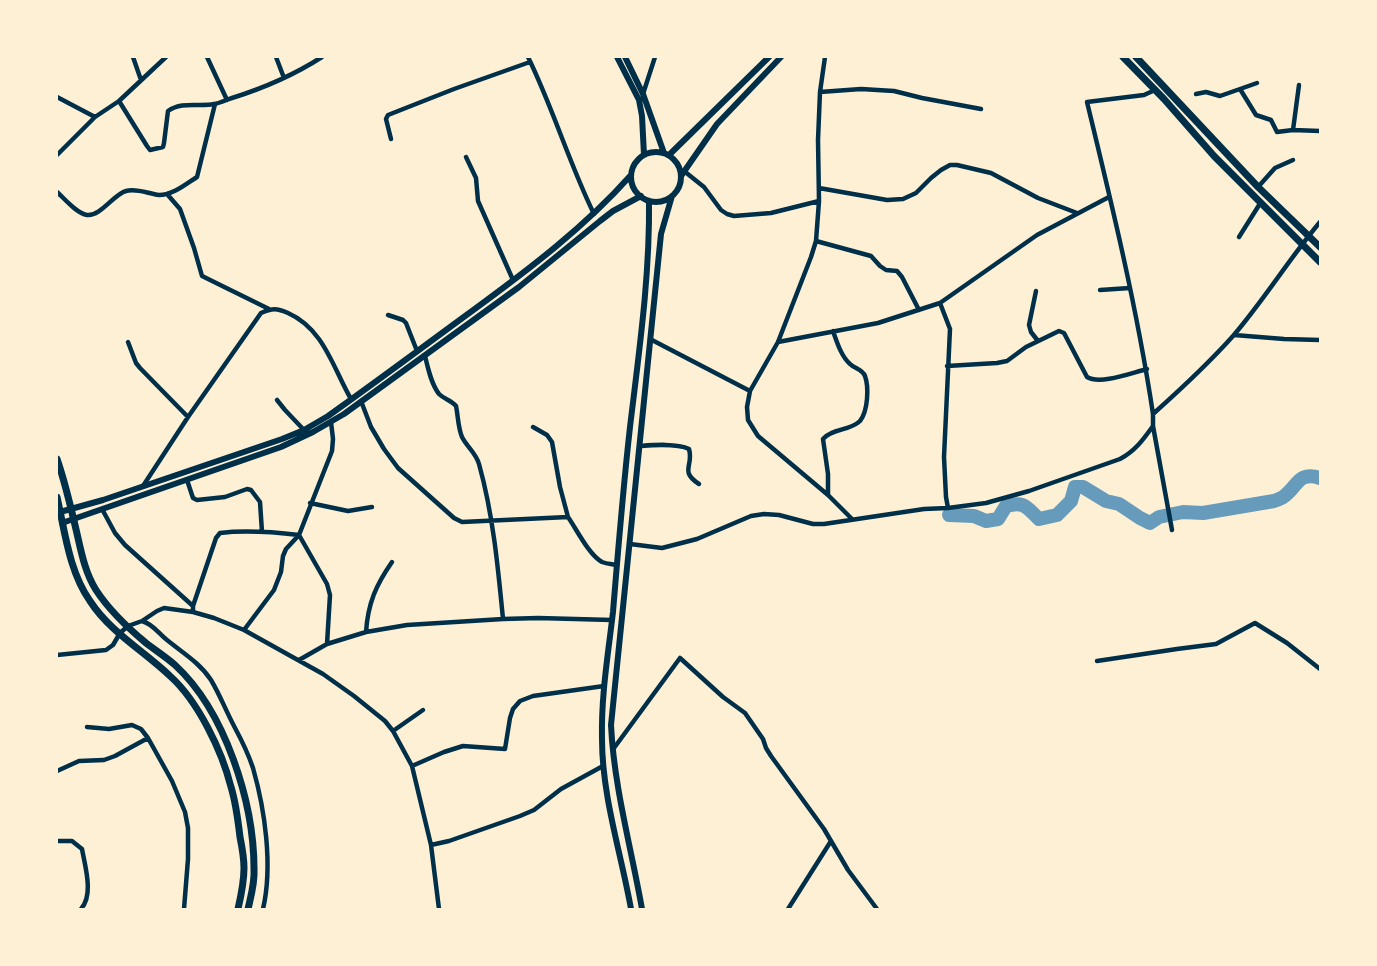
<!DOCTYPE html>
<html>
<head>
<meta charset="utf-8">
<style>
  body { margin:0 }
  #map { position:relative; width:1377px; height:966px; overflow:hidden; background:#fdf0d5; font-family:"Golos Text",sans-serif }
  canvas { display:block }
  .frame { position:absolute; inset:0; border:58px solid #fdf0d5; pointer-events:none }
</style>
</head>
<body>
<div id="map">
<canvas width="1377" height="966"></canvas>
<div class="frame"></div>
</div>
<script>
const ctx = document.querySelector('canvas').getContext('2d');
ctx.lineJoin = 'round';
function strokePath(path, color, width, dash) { ctx.strokeStyle = color; ctx.lineWidth = width; ctx.lineCap = dash ? 'butt' : 'round'; ctx.setLineDash(dash || []); ctx.stroke(path); }
strokePath(new Path2D(`
  M949,515L974,516L986,521L998,519L1006,506C1025,501 1026,507 1039,519L1057,515L1071,501L1075,487H1083L1106,501L1119,504L1140,518L1150,523L1159,517L1183,512L1203,513L1274,501C1274,501 1282,498 1283,497C1298,487 1297,471 1320,478`), '#669bbc', 14);
strokePath(new Path2D(`
  M133,57L141,80
  M207,57L227,100
  M276,57L284,78
  M528,57C553,108 569,163 594,214
  M825,57L820,92L818,140L819,201L816,241L811,257L778,342L750,391L747,407L748,420L758,436L828,495L852,519
  M1240,89L1257,83
  M1155,90L1144,95L1087,102C1112,205 1137,308 1153,414V426L1172,530
  M820,92L861,89L894,91L922,98L981,109
  M643,94L655,57
  M1196,94L1206,92L1220,96L1240,89L1256,115L1271,120L1277,132L1293,130L1320,131
  M57,97L95,117
  M119,101L147,146L150,150L163,147L164,143L168,111C182,101 199,107 214,104C220,103 226,100 232,98C264,88 294,75 322,57
  M1293,130L1299,85
  M391,139L386,119L388,115L454,89L530,62
  M57,155L95,117L119,101L166,57
  M466,157L476,178L478,201L513,280
  M684,171L704,187L721,210L727,214L734,216L771,213L819,201
  M1258,187L1275,168L1293,160
  M819,188L887,200L903,199L916,193L931,178L941,170L950,165H957L991,173L1038,198L1077,213
  M57,192C65,199 76,213 87,215C100,217 114,194 126,191C137,188 149,194 159,195C173,195 186,184 197,177L215,104
  M167,194L180,209L194,248L202,276L269,309
  M1239,237L1261,202
  M816,241L871,256L880,266L886,270L897,271L902,277L919,310
  M1100,290L1130,288
  M1036,291L1029,325L1031,332L1038,341
  M940,303L950,329L944,457L946,497L948,508
  M388,315L403,320L406,323L417,351
  M1234,335L1284,339L1320,340
  M650,339L750,391
  M128,342L136,363L140,368L188,417
  M778,342L878,323L940,303L1037,235L1109,197
  M425,356C428,368 431,384 439,394C444,399 451,400 456,406C458,415 458,428 462,437C467,447 476,453 479,464C493,514 498,567 503,619
  M947,366L997,363L1007,361L1026,347L1059,331L1064,333L1087,377C1100,385 1131,373 1147,369
  M277,400L285,410L304,430
  M361,401L371,427L384,449L398,468L454,518L462,522L568,517C577,530 589,555 602,562C607,564 612,564 617,565
  M1153,414C1181,389 1208,364 1233,336C1264,300 1289,259 1320,222
  M533,427L547,435L552,442L560,487L568,517
  M640,446C653,445 677,443 689,449C694,466 679,471 699,484
  M187,480L193,498L197,500L225,497L247,489L251,490L260,502L262,532
  M143,486L188,417L261,313C272,308 277,308 288,313C324,329 333,368 351,399
  M828,495V474L823,439C833,428 850,431 860,421C868,411 869,387 865,376C862,369 855,369 850,364C841,356 837,342 833,331
  M310,503L348,511L372,507
  M102,509L115,533L125,545L193,606
  M630,544L662,548L697,539L751,516L764,514L779,515L813,524H824L924,509L948,508L986,503L1029,491L1120,459C1135,451 1143,440 1153,426
  M193,612V606L216,538L220,533C246,530 273,532 299,535L327,584L330,595L327,644
  M142,621C153,624 158,633 167,640C183,653 200,663 211,680C220,695 226,711 234,726C241,739 248,753 253,768C265,810 273,866 263,909
  M244,630L274,590L281,572L283,556L286,549L299,535L332,451L333,439L331,422
  M366,632C368,603 376,585 392,562
  M57,655L106,650L113,645L120,633L128,626L142,621L157,611L164,608L193,612L214,618L244,630L323,674L354,696L385,721L393,731L412,766L431,845L439,909
  M299,660L327,644L366,632L407,625L503,619L538,618L612,620
  M1097,661L1177,649L1216,644L1255,623L1287,643L1320,669
  M87,727L109,729L132,725L141,729L148,738L172,781L185,812L188,828V859L184,909
  M393,731L423,710
  M614,748L680,658L723,697L745,713L763,739L766,748L771,756L824,829L848,870L877,909
  M412,766L444,752L463,746L505,749L510,718L513,709L520,701L533,696L604,686
  M57,771L79,761L104,760L115,756L148,738
  M57,841H72L82,849C85,866 94,895 81,909
  M431,845L449,841L520,816L534,810L561,789L603,766
  M788,909L831,841`), '#003049', 4.5);
strokePath(new Path2D(`
  M617,57L639,100L642,116L644,155
  M625,57L643,94L664,153
  M631 177a25 25 0 1 1 50 0a25 25 0 1 1-50 0Z
  M669,155L769,57
  M681,176L717,124L781,57
  M60,512L103,500L282,439L304,430L328,416C376,382 424,346 472,311C528,270 585,227 631,175
  M62,523L281,447L313,432L344,414L519,287L600,221L613,211L641,196
  M631,909C621,853 602,796 602,739C601,696 608,655 613,612C618,551 623,489 630,427C639,352 650,276 649,201
  M642,909C631,847 614,787 611,725L661,234L672,196`), '#003049', 6);
strokePath(new Path2D(`
  M1123,57L1164,99L1214,156L1320,262
  M1136,57L1258,187L1320,247
  M57,459C66,485 72,512 78,538C82,556 86,574 96,590C109,610 128,628 146,643C155,650 166,657 175,665C225,711 254,802 254,869C255,882 251,896 248,909
  M57,497C65,532 69,571 90,601C110,632 144,651 170,676C198,701 222,751 231,787C236,803 238,820 240,837C242,847 244,858 244,868C244,882 241,896 238,909`), '#003049', 7);
</script>
</body>
</html>
